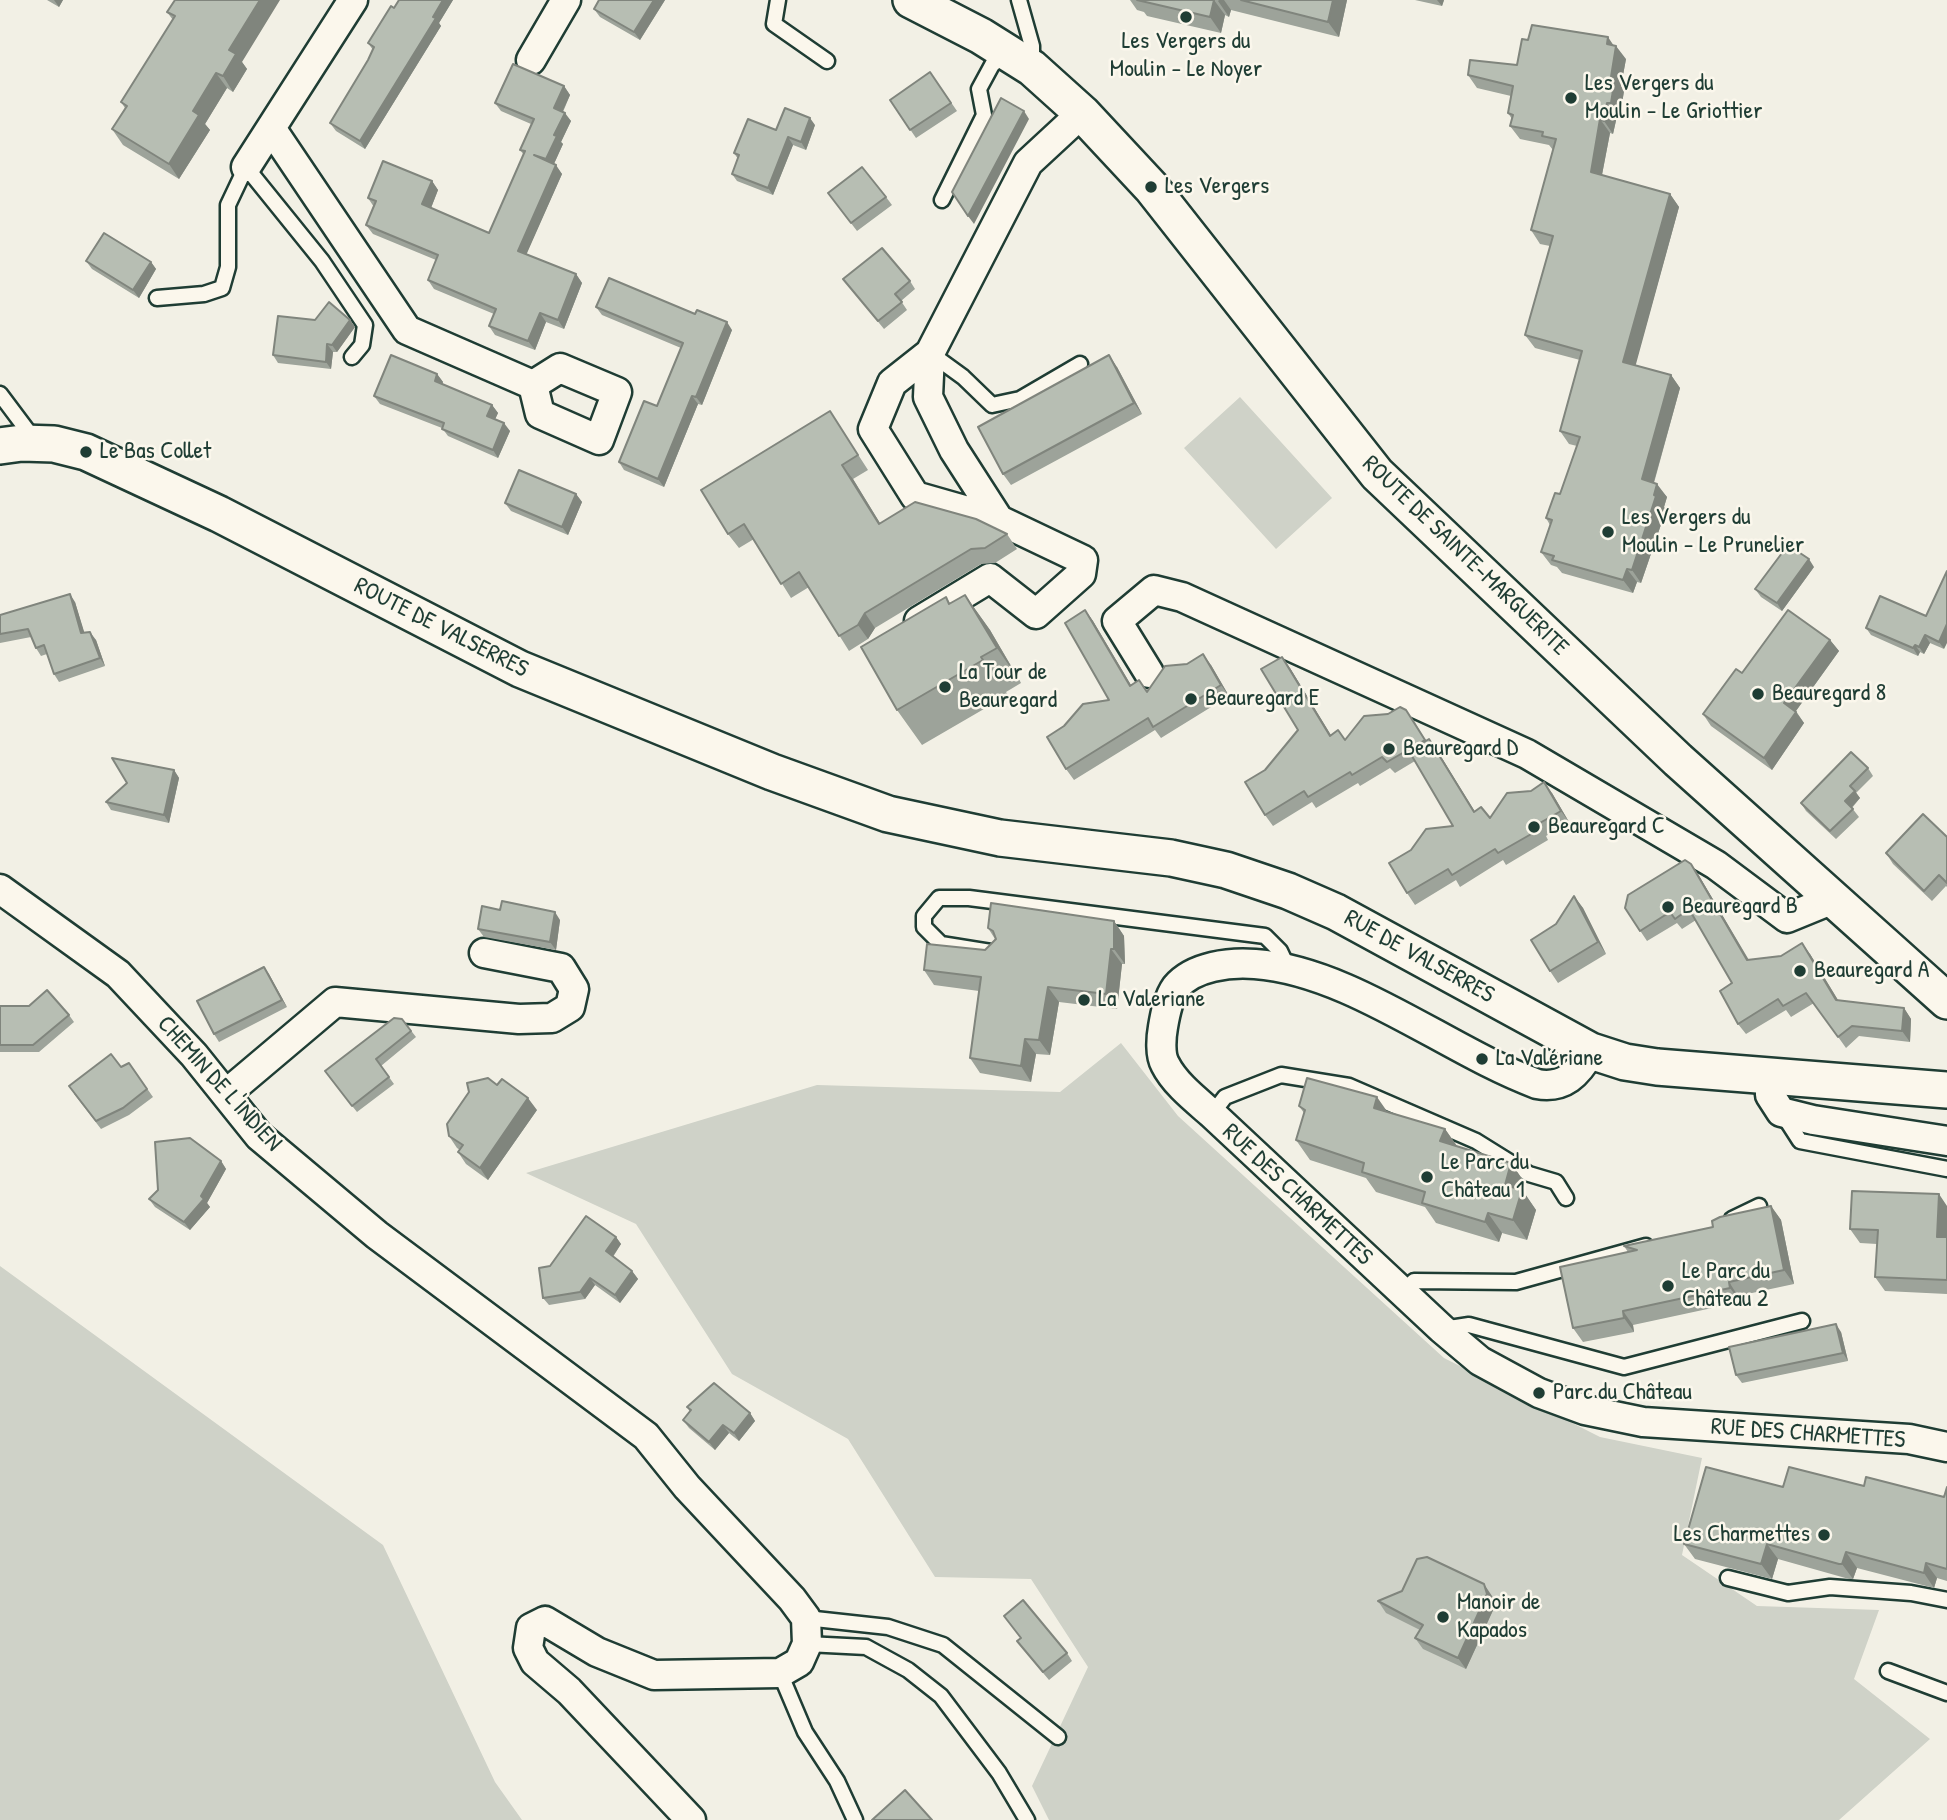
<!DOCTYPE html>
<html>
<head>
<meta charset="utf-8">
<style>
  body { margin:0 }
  canvas { display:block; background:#f2f0e5 }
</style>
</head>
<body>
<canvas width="1947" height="1820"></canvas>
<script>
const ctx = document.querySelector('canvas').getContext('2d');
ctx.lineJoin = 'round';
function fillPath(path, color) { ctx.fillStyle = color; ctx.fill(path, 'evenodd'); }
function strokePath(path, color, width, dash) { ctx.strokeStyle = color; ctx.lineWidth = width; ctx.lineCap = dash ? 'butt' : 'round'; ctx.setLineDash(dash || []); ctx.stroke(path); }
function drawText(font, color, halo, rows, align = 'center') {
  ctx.font = font + ' "Patrick Hand",sans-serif'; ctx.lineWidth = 5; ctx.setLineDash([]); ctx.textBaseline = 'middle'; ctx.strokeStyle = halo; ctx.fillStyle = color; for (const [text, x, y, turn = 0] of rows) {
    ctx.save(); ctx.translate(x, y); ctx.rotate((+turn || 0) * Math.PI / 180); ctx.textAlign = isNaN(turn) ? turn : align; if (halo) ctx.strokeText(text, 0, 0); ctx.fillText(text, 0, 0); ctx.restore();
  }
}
fillPath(new Path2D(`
  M1240,397L1332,498L1276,549L1184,448Z
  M1121,1043L1178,1116L1444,1358L1600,1437L1702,1458L1682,1555L1757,1606L1879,1610L1854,1679L1930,1739L1839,1820H1049L1032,1786L1088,1667L1031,1579L935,1577L848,1439L732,1374L636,1224L526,1173L817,1085L1060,1092Z
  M0,1266L383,1545L495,1782L522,1820H0Z`), '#cfd2c8');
const service = new Path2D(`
  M778,0L774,24L827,61
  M1019,0L1032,46V67
  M942,200L984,115L979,89L992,65L1005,53
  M157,298L204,294L222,288L228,267V205L246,167L322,261L365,325L362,345L352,357
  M930,353L963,377L992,405L1020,399L1080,364
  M0,394L36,442
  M997,953L941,944L924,927V916L939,898H969L1265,936L1280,951L1289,970
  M1782,1113L1800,1141L1947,1169
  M1212,1114L1225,1097L1281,1075L1349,1086L1476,1141L1529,1174L1556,1182L1566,1198
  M1732,1219L1759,1206
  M1402,1293L1414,1281L1516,1282L1646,1246
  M1443,1329L1469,1325L1624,1367L1802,1321
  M1728,1578L1788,1593L1830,1587L1911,1593L1947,1600
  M806,1618L888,1627L943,1645L1058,1737
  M807,1644L866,1647L908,1670L941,1696L999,1773L1027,1820
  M1888,1671L1947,1693
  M780,1673L805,1732L837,1781L855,1820`);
const minor = new Path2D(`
  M531,60L566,0
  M273,131L407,330L533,385L540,414L599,440L617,392L560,368L533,385
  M246,167L353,0
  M930,353L928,397L954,450L999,520
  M919,621L990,578L1036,614L1081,574L1083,560L999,520L915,496L873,429L892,383L930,353L1028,163L1082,113
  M1149,673L1117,621L1154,590L1182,597L1527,754L1716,865L1787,918L1831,900
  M0,889L118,974L194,1055L259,1136L377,1235L646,1436L687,1487L792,1599L806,1618L807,1644L799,1662L780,1673L654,1675L597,1652L545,1621L531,1628L528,1648L535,1662L569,1691L691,1820
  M1591,1051C1578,1074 1564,1089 1537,1084C1448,1051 1351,971 1255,964C1230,962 1194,966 1176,987C1168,998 1165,1015 1163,1027C1161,1038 1160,1055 1165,1064C1175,1084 1196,1100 1212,1114L1442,1329L1480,1361L1539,1393L1585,1410L1643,1422L1909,1439L1947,1447
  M1770,1075V1095L1781,1112L1813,1120L1947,1141
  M226,1094L335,1002L519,1019L552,1018L570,1007L574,989L561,968L484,953`);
const tertiary = new Path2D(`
  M911,0L981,36L1032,68L1082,113L1151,187L1377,474L1678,760L1947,1001
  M0,446L22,443L54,444L86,452L219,514L520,669L772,772L888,814L1000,838L1171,858L1226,870L1288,891L1336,912L1591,1051L1625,1062L1657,1067L1947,1090`);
strokePath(service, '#1f3d34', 19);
strokePath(minor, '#1f3d34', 33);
strokePath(tertiary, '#1f3d34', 40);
strokePath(service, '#fbf7ec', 14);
strokePath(minor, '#fbf7ec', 28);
strokePath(tertiary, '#fbf7ec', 35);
fillPath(new Path2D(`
  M47,0H63L59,7Z
  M399,0H453L439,23L441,26L365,149L336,131L330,123L368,60L373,50L368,43Z
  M665,0L640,40L600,17L594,9Z
  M1130,0H1347L1339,37L1231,10L1229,17L1225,15L1221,33L1147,16L1144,12L1137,10Z
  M1415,0H1444L1442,6Z
  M167,12L242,62L247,69L233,92L227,88L205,124L210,130L179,179L123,145L112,129L125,108L121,102L173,20Z
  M1626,59L1621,86L1624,91L1620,116H1617L1613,134L1610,133L1602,175L1670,194L1679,207L1635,365L1671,375L1680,388L1654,483L1667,497L1664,507L1666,510L1641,583L1637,582L1633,593L1562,573L1557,567L1551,565L1541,552L1550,525L1546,518L1560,494L1577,446L1569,444L1560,431L1580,360L1535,348L1525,335L1550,246L1540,244L1531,230L1553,150L1549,145L1520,139L1510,126L1512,119L1508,113L1511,96L1477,88L1468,75L1517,65Z
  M930,72L957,111L916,138L890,100Z
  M564,86L570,95L563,112L571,121L561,142L563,144L554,164L562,174L526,254L576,274L582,283L564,329L546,322L535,350L495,335L489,326L494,314L434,289L428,280L436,260L373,234L366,225L374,207L368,198L432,181L438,190L431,208L489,233L524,155L520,150L531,124L501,111L495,103Z
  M815,125L806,150L793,145L773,195L737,181L732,174L738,159L734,153L776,130Z
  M828,193L886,197L892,205L857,231Z
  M86,261L151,262L156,269L139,298L92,269Z
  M843,279L910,281L915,289L901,301L907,310L884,329Z
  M596,307L732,330L702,405L698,404L664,487L624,470L619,462L657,406L681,348L602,315Z
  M315,320H350L355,327L337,352H333L331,369L278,363L273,355Z
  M1117,367L1142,414L1011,485L1003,474Z
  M437,374L443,382L442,384L492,405L498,413L495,419L510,431L498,458L448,436L442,428L380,404L374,396Z
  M830,411L868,470L853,479L880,523L1007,534L1017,549L995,563L981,564L875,628L868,639L849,651L809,587L791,598L754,539L739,548L728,534Z
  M576,494L582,502L568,535L511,511L505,503Z
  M1814,567L1782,611L1761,597L1755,589Z
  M965,595L990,630L1021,683L1006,692L1008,695L922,745L897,710L946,597L950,603Z
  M75,602L84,633L96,640L105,666L59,682L54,674L47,654L41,656L36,648L31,637L0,643V615Z
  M1085,610L1093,621L1131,685L1139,680L1147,691L1211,665L1229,696L1161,738L1155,730L1074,780L1066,769L1109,700Z
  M1926,616L1944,649L1930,643L1924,654L1920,652L1918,656L1871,635L1866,628Z
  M1830,640L1839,651L1796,711L1804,723L1772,770L1711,726L1703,714L1742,673Z
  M1290,668L1331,735L1345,740L1414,721L1426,741L1429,739L1437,750L1474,812L1490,818L1552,793L1569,822L1546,836L1548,840L1506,865L1503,860L1460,887L1456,880L1415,905L1407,893L1453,826L1415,761L1395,773L1390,768L1360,786L1358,783L1316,808L1312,802L1273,826L1265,815V770L1298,730Z
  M1868,768L1873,776L1856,793L1860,798L1852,808L1859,817L1836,839L1806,811L1801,803Z
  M174,770L179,778L169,823L111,810L106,802Z
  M1947,837V887L1946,886L1932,901L1893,864L1886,853Z
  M1698,874L1749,960L1810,954L1838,1000L1904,1008L1911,1019L1910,1042L1859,1036L1846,1048L1814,1003L1791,1017L1786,1010L1746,1034L1738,1024L1732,983L1696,920L1682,929L1677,923L1647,941L1625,908Z
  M1574,896L1583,908L1606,954L1558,983L1550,971L1556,924Z
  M560,920L556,950L484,937L478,929Z
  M1114,921L1124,936L1125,964H1122L1117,1009L1059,1002L1050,1055L1036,1054L1031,1082L980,1073L970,1058L979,991L934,985L924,970L985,950L995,939L988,928Z
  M264,967L287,1007L219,1042L214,1034Z
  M0,1006L69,1015L74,1022L39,1052H0Z
  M402,1019L416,1037L381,1066L394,1084L357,1112L329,1077Z
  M129,1063L153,1097L129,1115L101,1129L74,1094Z
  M1299,1106L1388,1112L1445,1129L1457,1146L1511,1163L1525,1183L1523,1191L1536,1210L1527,1240L1502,1233L1499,1242L1436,1223L1425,1207L1376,1192L1366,1178L1310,1160L1296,1140L1304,1113Z
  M537,1110L488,1180L466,1164L458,1152L460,1150L457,1148L449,1136Z
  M221,1161L226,1169L207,1203L210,1207L190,1230L155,1207L149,1199Z
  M1771,1206L1781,1220L1794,1284L1738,1296L1740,1302L1633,1325L1634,1332L1583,1342L1573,1328L1628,1252L1624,1246L1713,1227Z
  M1947,1206V1294L1885,1291L1875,1277L1877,1244L1860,1243L1850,1229Z
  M616,1237L621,1244L613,1257L632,1271L638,1279L620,1303L595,1285L585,1299L549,1305L543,1298L550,1266Z
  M1841,1332L1848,1361L1742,1383L1736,1375Z
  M687,1407L750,1413L755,1421L739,1441L729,1433L715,1450L689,1428L683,1420L690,1412Z
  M1864,1486L1944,1497L1947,1487V1581L1937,1578L1934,1588L1857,1568L1853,1579H1849L1778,1559L1772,1579L1695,1559L1684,1544L1783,1487Z
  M1492,1596L1495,1606L1466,1669L1423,1649L1415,1638L1420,1630L1386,1613L1378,1601Z
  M1004,1616L1067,1653L1072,1661L1049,1680L1023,1649L1017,1641L1021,1638Z`), '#9da39a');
fillPath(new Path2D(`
  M54,0H63L59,7Z
  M260,0H280L242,62L247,69L233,92L223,76L229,50Z
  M443,0H453L439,23L441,26L365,149L360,141Z
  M654,0H665L640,40L634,32Z
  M1214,0L1225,15L1221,33L1210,17Z
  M1219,0H1224L1231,10L1229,17L1218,1Z
  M1333,0H1347L1339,37L1328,22Z
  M1437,0H1444L1442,6Z
  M1608,37L1616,49V46L1626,59L1621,86L1624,91L1620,116L1611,103V77L1607,44Z
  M216,73L227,88L205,124L210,130L179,179L169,164L193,111Z
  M564,86L570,95L560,117L554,108Z
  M1607,103L1617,116L1613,134L1604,121Z
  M1024,111L1029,119L974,224L968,216Z
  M565,113L571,121L561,142L563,144L552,168L546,159L554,135Z
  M810,118L815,125L806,150L801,142Z
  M1600,119L1610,133L1600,185L1591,172Z
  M788,137L793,145L773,195L768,188Z
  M556,165L562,174L524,260L518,251Z
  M432,181L438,190L429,213L422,204Z
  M1670,194L1679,207L1633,375L1623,362Z
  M151,262L156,269L139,298L133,290Z
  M576,274L582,283L564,329L558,320Z
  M540,313L546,322L535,350L528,341Z
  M350,320L355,327L337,352L332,345Z
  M727,322L732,330L702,405L696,397Z
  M327,344L333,352L331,369L326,362Z
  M1109,355L1117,367L1142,414L1134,403Z
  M437,374L443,382L440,389L435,381Z
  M1671,375L1680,388L1651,492L1642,479Z
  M692,396L698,404L664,487L658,479Z
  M492,405L498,413L493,424L487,416Z
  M504,423L510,431L498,458L493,450Z
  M842,465L853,479L889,538L879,524Z
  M1657,484L1667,497L1664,507L1666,510L1641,583L1632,570Z
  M576,494L582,502L568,535L562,527Z
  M1809,559L1814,567L1782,611L1777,603Z
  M1627,569L1637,582L1633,593L1623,580Z
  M70,594L75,602L87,641L81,633Z
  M965,595L990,630L1021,683L997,648Z
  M1085,610L1093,621L1138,697L1130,686Z
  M865,613L875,628L868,639L858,625Z
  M1947,624V643L1944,649L1939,642Z
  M90,632L96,640L105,666L100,658Z
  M1925,635L1930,643L1924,654L1919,647Z
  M1830,640L1839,651L1793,715L1784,703Z
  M1915,645L1920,652L1918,656L1913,648Z
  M1203,654L1211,665L1229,696L1221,685Z
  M1282,657L1290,668L1338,747L1330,736Z
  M1796,712L1804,723L1772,770L1764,758Z
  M1429,739L1437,750L1482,823L1474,812Z
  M174,770L179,778L169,823L164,815Z
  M1544,782L1552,793L1569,822L1561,811Z
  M1855,791L1860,798L1850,809L1845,801Z
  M1691,864L1698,874L1755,971L1747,960Z
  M1574,896L1583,908L1606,954L1598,942Z
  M555,912L560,920L556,950L550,942Z
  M1114,921L1124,936L1125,964L1114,949Z
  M1802,943L1810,954L1844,1010L1836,1000Z
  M1111,949L1122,964L1117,1009L1106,994Z
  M264,967L269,974L287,1007L282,1000Z
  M1048,987L1059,1002L1050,1055L1039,1040Z
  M1904,1008L1911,1019L1910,1042L1902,1031Z
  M1025,1039L1036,1054L1031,1082L1021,1066Z
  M1377,1097L1391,1117L1374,1108Z
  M528,1098L537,1110L488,1180L480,1168Z
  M1445,1129L1459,1149L1440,1141Z
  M221,1161L226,1169L207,1203L210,1207L190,1230L184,1222L201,1196Z
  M1511,1163L1525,1183L1523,1191L1536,1210L1527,1240L1513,1220L1505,1185Z
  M1939,1194L1947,1206V1251L1937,1237Z
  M1771,1206L1781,1220L1794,1284L1784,1270Z
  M1488,1213L1502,1233L1499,1242L1485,1222Z
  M616,1237L621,1244L611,1259L606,1251Z
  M632,1271L638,1279L620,1303L615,1295Z
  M590,1278L595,1285L585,1299L580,1292Z
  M1729,1282L1738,1296L1740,1302L1730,1288Z
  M1623,1311L1633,1325L1634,1332L1624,1318Z
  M1836,1324L1841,1332L1848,1361L1843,1353Z
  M750,1413L755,1421L739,1441L734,1433Z
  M723,1425L729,1433L715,1450L709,1442Z
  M1767,1544L1778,1559L1772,1579L1761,1564Z
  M1846,1552L1857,1568L1853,1579L1842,1564Z
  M1926,1563L1937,1578L1934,1588L1924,1573Z
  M1484,1584L1492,1596L1495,1606L1466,1669L1458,1658Z`), '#80857d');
const building = new Path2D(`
  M175,0H260L229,50L236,54L223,76L216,73L193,111L199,115L169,164L112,129L127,106L121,102L175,16L167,12Z
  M399,0H443L433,17L436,18L360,141L330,123L368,60L374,47L368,43L391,6L394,8Z
  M599,0H654L634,32L594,9Z
  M1137,0H1214L1210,17Z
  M1241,0H1333L1328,22Z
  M1532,25L1608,37L1607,44L1616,46L1611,77L1615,78L1611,103H1607L1604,121L1600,119L1591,172L1670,194L1623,362L1671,375L1642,479L1657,484L1654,495L1656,496L1632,570L1627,569L1623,580L1552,560L1554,556L1541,552L1552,520L1546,518L1555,493L1560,494L1580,437L1560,431L1582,351L1525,335L1553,236L1531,230L1556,139L1542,136L1543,132L1510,126L1513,115L1508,113L1513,86L1468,75L1470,60L1517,65L1522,39L1528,40Z
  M513,64L564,86L554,108L565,113L554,135L557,136L546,159L534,155L556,165L518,251L576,274L558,320L540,313L528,341L489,326L496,309L428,280L438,255L366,225L376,201L368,198L383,161L432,181L422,204L489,233L525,151L520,150L534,119L495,103Z
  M930,72L951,103L910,130L890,100Z
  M1001,98L1024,111L968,216L952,192Z
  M785,108L810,118L801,142L788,137L768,188L732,174L739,155L734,153L748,119L776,130Z
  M862,167L886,197L851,223L828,193Z
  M104,233L151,262L133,290L86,261Z
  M882,248L910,281L895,294L902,302L878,321L843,279Z
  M609,278L695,314L697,310L727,322L696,397L692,396L658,479L619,462L644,401L657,406L683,343L596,307Z
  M329,302L350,320L332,345L327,344L326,362L273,355L278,316L315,320Z
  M391,355L437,374L435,381L492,405L487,416L504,423L493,450L442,429L444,423L374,396Z
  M1109,355L1134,403L1003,474L978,427Z
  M830,411L858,455L842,465L879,524L915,502L976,519L1007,534L985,548L971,549L865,613L858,625L839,636L799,572L781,584L744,524L728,534L701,490Z
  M519,470L576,494L562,527L505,503Z
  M1788,545L1809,559L1777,603L1755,589Z
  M1947,571V624L1939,642L1925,635L1919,647L1915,645L1913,648L1866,628L1880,596L1926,616Z
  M70,594L81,633L90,632L100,658L54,674L44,645L36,648L28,629L0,634V615Z
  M965,595L997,648L981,657L983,660L897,710L861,647L946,597L949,604Z
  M1085,610L1130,686L1139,680L1147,692L1165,666L1187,664L1203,654L1221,685L1153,727L1148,718L1066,769L1047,737L1064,726L1083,704L1109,700L1065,623Z
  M1788,610L1830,640L1784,703L1796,712L1764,758L1703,714L1736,669L1742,673Z
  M1282,657L1330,736L1338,730L1345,740L1364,716L1388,714L1400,707L1406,710L1425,740L1387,762L1382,757L1352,775L1350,772L1308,797L1304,791L1265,815L1245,782L1265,770L1298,730L1261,669Z
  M1429,739L1474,812L1481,807L1490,818L1507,793L1531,791L1544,782L1561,811L1538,824L1540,829L1498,853L1495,849L1452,875L1448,869L1407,893L1389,863L1411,850L1426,829L1453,826L1409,751Z
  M1851,752L1868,768L1850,786L1855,791L1845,801L1853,809L1830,831L1801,803Z
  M112,758L174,770L164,815L106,802L127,783Z
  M1923,814L1947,837V883L1939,875L1924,891L1886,853Z
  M1685,860L1691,864L1747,960L1781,956L1802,943L1836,1000L1904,1008L1902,1031L1852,1026L1838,1037L1806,993L1783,1006L1778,999L1738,1024L1720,991L1732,983L1689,909L1675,919L1670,912L1640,931L1625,908L1628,895Z
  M1574,896L1598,942L1550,971L1531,940L1556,924Z
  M502,901L555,912L550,942L478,929L482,906L500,910Z
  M991,903L1114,921V949H1111L1106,994L1048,987L1039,1040L1025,1039L1021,1066L970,1058L981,977L924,970L927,944L985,950L996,939L993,931L988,928Z
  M264,967L282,1000L214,1034L197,1001Z
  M47,990L69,1015L33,1045H0V1006H29Z
  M394,1018L402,1019L411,1031L376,1059L389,1077L352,1106L325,1071Z
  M111,1054L121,1067L129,1063L147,1089L123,1108L96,1121L69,1086Z
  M488,1078L497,1085L502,1079L528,1098L480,1168L458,1152L463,1145L449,1136L447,1124L469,1092L467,1083Z
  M1307,1078L1377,1097L1374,1108L1445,1129L1440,1141L1511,1163L1505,1185L1522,1190L1513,1220L1488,1213L1485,1222L1422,1203L1425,1192L1362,1172L1364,1163L1296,1140L1305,1110L1299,1106Z
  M190,1138L221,1161L201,1196L204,1199L184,1222L149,1199L158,1190L155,1142Z
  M1852,1191L1939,1194L1937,1237H1947V1280L1875,1277L1878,1230L1850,1229Z
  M1771,1206L1784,1270L1729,1282L1730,1288L1623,1311L1624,1318L1573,1328L1560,1267L1637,1250L1624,1246L1713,1227L1712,1221L1720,1217Z
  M586,1216L616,1237L606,1251L632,1271L615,1295L590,1278L580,1292L543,1298L539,1268L550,1266Z
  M1836,1324L1843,1353L1736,1375L1729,1347Z
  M714,1383L750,1413L734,1433L723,1425L709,1442L683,1420L691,1410L687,1407Z
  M1706,1467L1783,1487L1789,1467L1864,1486L1866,1477L1944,1497L1947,1487V1569L1926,1563L1924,1573L1846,1552L1842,1564H1839L1767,1544L1761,1564L1684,1544Z
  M1427,1557L1484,1584L1487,1594L1458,1658L1415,1638L1423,1625L1378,1601L1402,1591L1417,1559Z
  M1023,1600L1067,1653L1043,1672L1017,1641L1021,1638L1004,1616Z
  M905,1790L932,1820H872Z`);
fillPath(building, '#b7beb3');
strokePath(building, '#80857d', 2);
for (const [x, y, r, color] of [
  [1186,17,7,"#1f3d34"],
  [1571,98,7,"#1f3d34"],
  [1151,187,7,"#1f3d34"],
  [86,452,7,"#1f3d34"],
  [1608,532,7,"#1f3d34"],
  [945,687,7,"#1f3d34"],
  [1758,694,7,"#1f3d34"],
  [1191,699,7,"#1f3d34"],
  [1389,749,7,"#1f3d34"],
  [1534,827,7,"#1f3d34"],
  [1668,907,7,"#1f3d34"],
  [1800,971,7,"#1f3d34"],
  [1084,1000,7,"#1f3d34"],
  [1482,1059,7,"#1f3d34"],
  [1427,1177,7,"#1f3d34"],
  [1668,1286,7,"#1f3d34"],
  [1539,1393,7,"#1f3d34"],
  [1824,1535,7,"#1f3d34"],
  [1443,1617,7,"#1f3d34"]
]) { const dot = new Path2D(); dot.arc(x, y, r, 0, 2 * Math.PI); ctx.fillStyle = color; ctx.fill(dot); strokePath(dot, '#fbf7ec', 2.5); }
drawText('24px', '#1f3d34', '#fbf7ec', [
  ["Les Vergers du",1186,42,"center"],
  ["Moulin - Le Noyer",1186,70,"center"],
  ["Les Vergers du",1585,84],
  ["Moulin - Le Griottier",1585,112],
  ["Les Vergers",1165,187],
  ["Le Bas Collet",100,452],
  ["Les Vergers du",1622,518],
  ["Moulin - Le Prunelier",1622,546],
  ["La Tour de",959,673],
  ["Beauregard",959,701],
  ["Beauregard 8",1772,694],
  ["Beauregard E",1205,699],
  ["Beauregard D",1403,749],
  ["Beauregard C",1548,827],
  ["Beauregard B",1682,907],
  ["Beauregard A",1814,971],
  ["La Valeriane",1098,1000],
  ["La Valériane",1496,1059],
  ["Le Parc du",1441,1163],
  ["Château 1",1441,1191],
  ["Le Parc du",1682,1272],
  ["Château 2",1682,1300],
  ["Parc du Château",1553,1393],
  ["Les Charmettes",1810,1535,"right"],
  ["Manoir de",1457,1603],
  ["Kapados",1457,1631]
], 'left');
drawText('24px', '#1f3d34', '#fbf7ec', [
  ["ROUTE DE SAINTE-MARGUERITE",1465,556,44],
  ["ROUTE DE VALSERRES",441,628,27],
  ["RUE DE VALSERRES",1419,957,29],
  ["CHEMIN DE L'INDIEN",219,1084,48],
  ["RUE DES CHARMETTES",1297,1195,43],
  ["RUE DES CHARMETTES",1808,1434,4]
]);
</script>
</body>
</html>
